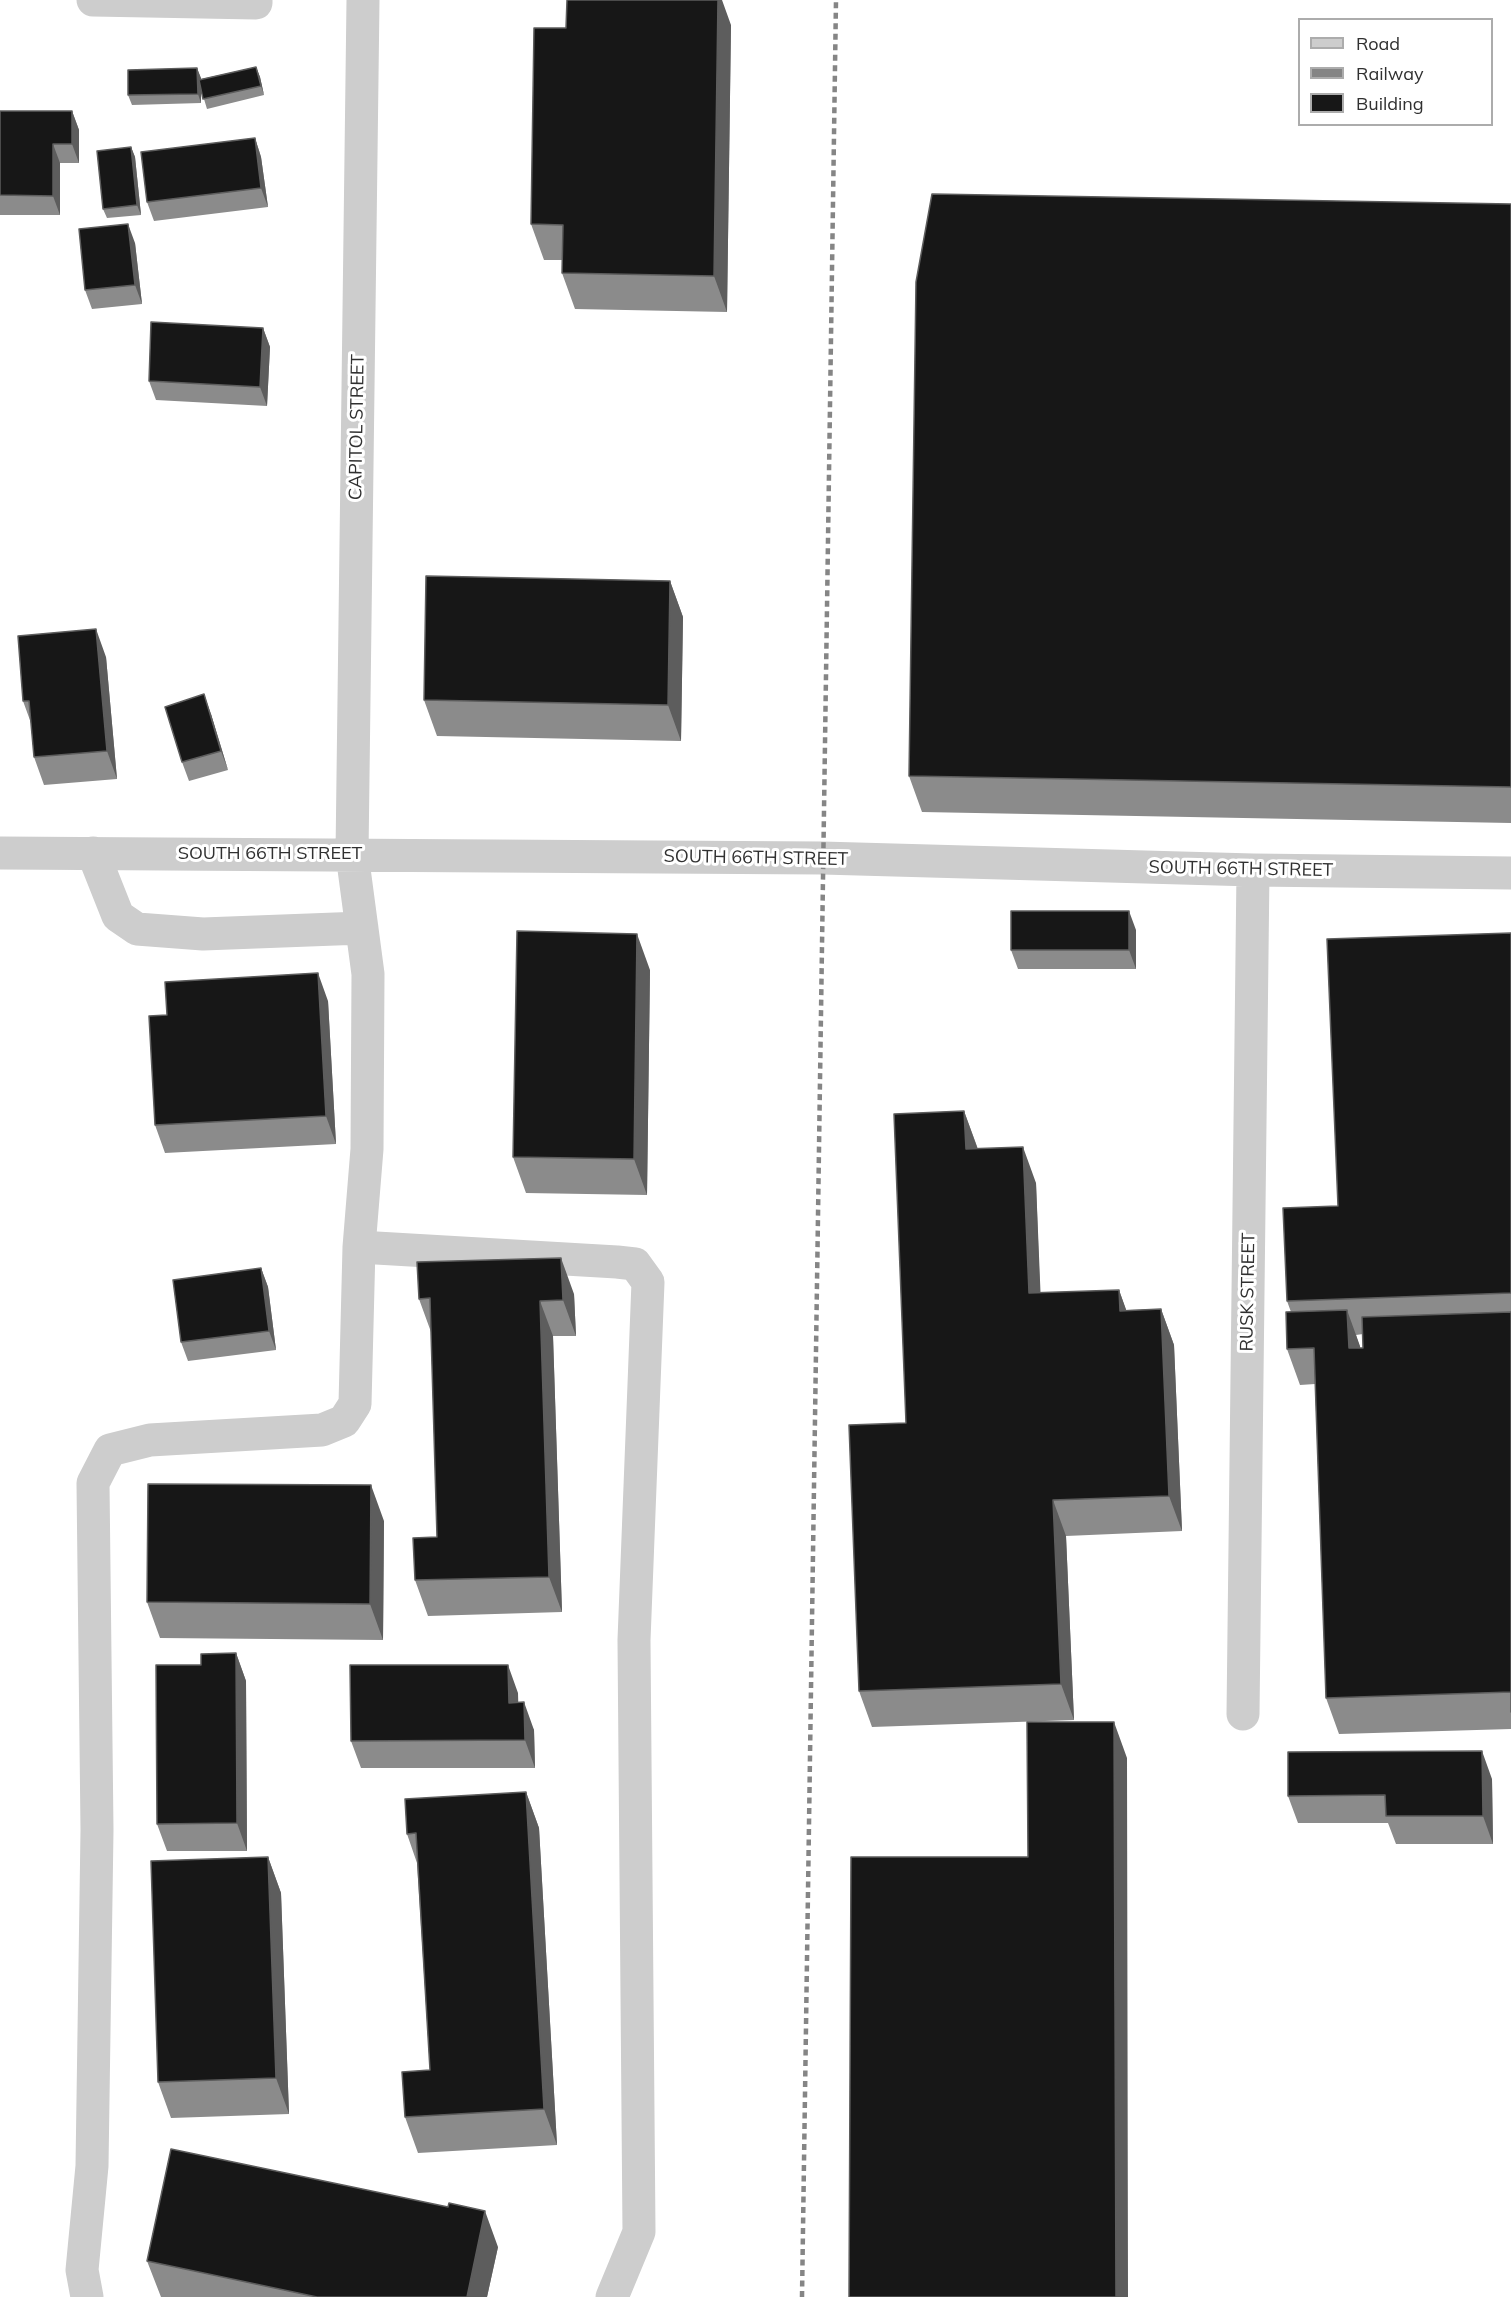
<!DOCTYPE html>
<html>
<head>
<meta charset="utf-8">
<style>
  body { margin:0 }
  #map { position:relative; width:1511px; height:2297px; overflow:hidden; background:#fff; font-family:Mulish,sans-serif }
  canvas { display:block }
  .legend { position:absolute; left:1298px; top:18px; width:195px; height:108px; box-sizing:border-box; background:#fff; border:2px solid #acacac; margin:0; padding:8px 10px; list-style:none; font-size:18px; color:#303030 }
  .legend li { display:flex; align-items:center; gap:12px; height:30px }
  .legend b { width:30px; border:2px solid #acacac }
</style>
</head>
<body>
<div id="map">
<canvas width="1511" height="2297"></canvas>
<ul class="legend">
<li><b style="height:8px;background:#cdcdcd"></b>Road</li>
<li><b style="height:8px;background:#858585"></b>Railway</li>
<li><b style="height:16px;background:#171717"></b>Building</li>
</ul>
</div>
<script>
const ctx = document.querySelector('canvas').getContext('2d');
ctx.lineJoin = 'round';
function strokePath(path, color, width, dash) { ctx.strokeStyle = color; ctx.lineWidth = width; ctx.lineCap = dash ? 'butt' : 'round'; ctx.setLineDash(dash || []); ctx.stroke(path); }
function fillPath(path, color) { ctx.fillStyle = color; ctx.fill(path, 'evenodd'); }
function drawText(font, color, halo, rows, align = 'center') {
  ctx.font = font + ' Mulish,sans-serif'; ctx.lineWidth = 6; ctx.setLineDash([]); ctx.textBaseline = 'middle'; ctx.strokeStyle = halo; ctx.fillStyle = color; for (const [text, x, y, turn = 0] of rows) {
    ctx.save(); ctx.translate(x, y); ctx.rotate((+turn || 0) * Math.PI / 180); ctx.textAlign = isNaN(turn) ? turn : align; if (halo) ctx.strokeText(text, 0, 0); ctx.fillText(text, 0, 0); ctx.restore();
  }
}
strokePath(new Path2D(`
  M93,0L256,3V0
  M0,853L822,858L1253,870L1511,873
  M93,853L118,916L137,929L203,934L362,928
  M359,1247L617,1262L635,1264L648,1282L634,1640L639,2232L612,2297
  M1243,1714L1253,870
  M87,2297L82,2270L92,2166L97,1830L93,1483L110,1450L150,1440L322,1430L344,1421L355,1404L359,1247L367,1149L368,974L352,854L363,0`), '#cdcdcd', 33);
strokePath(new Path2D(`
  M802,2297L836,0`), '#858585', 4.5, [6, 4.5]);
fillPath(new Path2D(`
  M731,25L727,312L575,309L562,273V260H544L531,224L566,28Z
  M256,67L260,77L264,95L207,109L201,89V103L132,105L128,95L197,68L201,79Z
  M0,111H72L79,130V163H60V215H0Z
  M255,138L261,157L268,207L154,221L147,202Z
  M131,147L135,157L141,215L107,218L103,209Z
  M1511,204V823L922,812L909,776Z
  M135,243L142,304L92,309L85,290Z
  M263,328L270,347L267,406L156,400L149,381Z
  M670,581L683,617L681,741L437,736L424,700Z
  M106,657L117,779L44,785L34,757L31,723L23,701Z
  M211,714L228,770L189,781L182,762Z
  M1136,930V969H1018L1011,950Z
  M1511,933V1729L1339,1734L1326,1698L1315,1384L1300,1385L1287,1349L1291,1312L1287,1301L1338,1206ZM1363,1334V1348H1360L1356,1335Z
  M650,970L647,1195L526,1193L513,1157Z
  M328,1001L336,1144L165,1153L155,1125Z
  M964,1111L978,1149L1036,1183L1040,1293L1119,1290L1126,1310L1161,1309L1174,1345L1182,1531L1066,1536L1074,1720L872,1727L859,1691L906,1423Z
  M261,1268L268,1287L276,1350L188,1361L181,1342Z
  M574,1294L576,1336H553L562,1612L428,1616L415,1580L437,1537L431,1332L419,1299Z
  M384,1521L383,1640L160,1638L147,1602Z
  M236,1653L246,1681L247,1851H167L157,1824Z
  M518,1693V1702L534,1730L535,1768H361L351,1741Z
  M1492,1779L1493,1844H1396L1388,1823H1298L1288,1796Z
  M526,1792L539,1828L557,2145L418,2153L405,2117L430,2070L417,1863L407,1834Z
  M268,1857L281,1893L289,2114L171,2118L158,2082Z
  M498,2247L487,2297H161L147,2261Z`), '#8b8b8b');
fillPath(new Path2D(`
  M718,0H722L731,25L727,312L714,276Z
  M256,67L260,77L264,95L261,86Z
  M197,68L201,78V103L198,94Z
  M72,111L79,130V163L72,144Z
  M255,138L261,157L268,207L261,188Z
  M53,144L60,163V215L53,196Z
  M131,147L135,157L141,215L137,205Z
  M128,224L135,243L142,304L135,285Z
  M263,328L270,347L267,406L260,387Z
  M670,581L683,617L681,741L668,705Z
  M96,629L106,657L117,779L107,751Z
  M204,694L211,714L228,770L221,751Z
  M1129,911L1136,930V969L1129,950Z
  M637,934L650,970L647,1195L634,1159Z
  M318,973L328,1001L336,1144L326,1116Z
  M964,1111L977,1147L979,1185L966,1149Z
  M1023,1147L1036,1183L1042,1329L1029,1293Z
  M561,1258L574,1294L576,1336L563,1300Z
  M261,1268L268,1287L276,1350L269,1331Z
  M1119,1290L1132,1326L1120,1311Z
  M540,1301L553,1336L562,1612L549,1577Z
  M1161,1309L1174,1345L1182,1531L1169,1496Z
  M1347,1310L1360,1346L1362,1384L1349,1348Z
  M371,1485L384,1521L383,1640L370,1604Z
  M1053,1500L1066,1536L1074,1720L1061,1684Z
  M236,1653L246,1681L247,1851L237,1823Z
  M508,1665L518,1693L519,1730L509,1703Z
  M524,1702L534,1730L535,1768L525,1740Z
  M1114,1722L1127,1758L1128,2297H1116Z
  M1482,1751L1492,1779L1493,1844L1483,1816Z
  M526,1792L539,1828L557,2145L544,2109Z
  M268,1857L281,1893L289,2114L276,2078Z
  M485,2211L498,2247L487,2297H467Z`), '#5d5d5d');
const building = new Path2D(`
  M567,0H718L714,276L562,273L563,225L531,224L534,28H566Z
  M256,67L261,86L203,99L199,80Z
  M197,68L198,94L128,95V70Z
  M0,111H72V144H53V196L0,195Z
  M255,138L261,188L147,202L141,152Z
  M131,147L137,205L103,209L97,151Z
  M932,194L1511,204V787L909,776L916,282Z
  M128,224L135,285L85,290L79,229Z
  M151,322L263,328L260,387L149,381Z
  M426,576L670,581L668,705L424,700Z
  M96,629L107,751L34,757L29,701H23L18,636Z
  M204,694L221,751L182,762L165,707Z
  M1011,911H1129V950H1011Z
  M517,931L637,934L634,1159L513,1157Z
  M1511,933V1293L1287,1301L1283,1208L1338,1206L1327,939Z
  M318,973L326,1116L155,1125L149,1016L167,1015L165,982Z
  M964,1111L966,1149L1023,1147L1029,1293L1119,1290L1120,1311L1161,1309L1169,1496L1053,1500L1061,1684L859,1691L849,1425L906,1423L894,1114Z
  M561,1258L563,1300L540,1301L549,1577L415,1580L413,1538L437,1537L430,1298L419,1299L417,1262Z
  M261,1268L269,1331L181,1342L173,1280Z
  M1347,1310L1349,1348H1363L1362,1317L1511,1312V1712V1692L1326,1698L1314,1348L1287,1349L1286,1312Z
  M148,1484L371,1485L370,1604L147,1602Z
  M236,1653L237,1823L157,1824L156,1665H201V1654Z
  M350,1665H508L509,1703L524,1702L525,1740L351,1741Z
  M1027,1722H1114L1116,2297H849L851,1857H1028Z
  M1482,1751L1483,1816H1386L1385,1795L1288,1796V1752Z
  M526,1792L544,2109L405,2117L402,2072L430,2070L416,1833L407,1834L405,1799Z
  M268,1857L276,2078L158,2082L151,1861Z
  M171,2149L448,2207L449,2203L485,2211L467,2297H317L147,2261Z`);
fillPath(building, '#171717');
strokePath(building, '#5d5d5d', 1.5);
drawText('18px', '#303030', '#fff', [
  ["CAPITOL STREET",357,427,-89],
  ["SOUTH 66TH STREET",270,854],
  ["SOUTH 66TH STREET",756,858,1],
  ["SOUTH 66TH STREET",1241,869,1],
  ["RUSK STREET",1248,1292,-89]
]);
</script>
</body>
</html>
